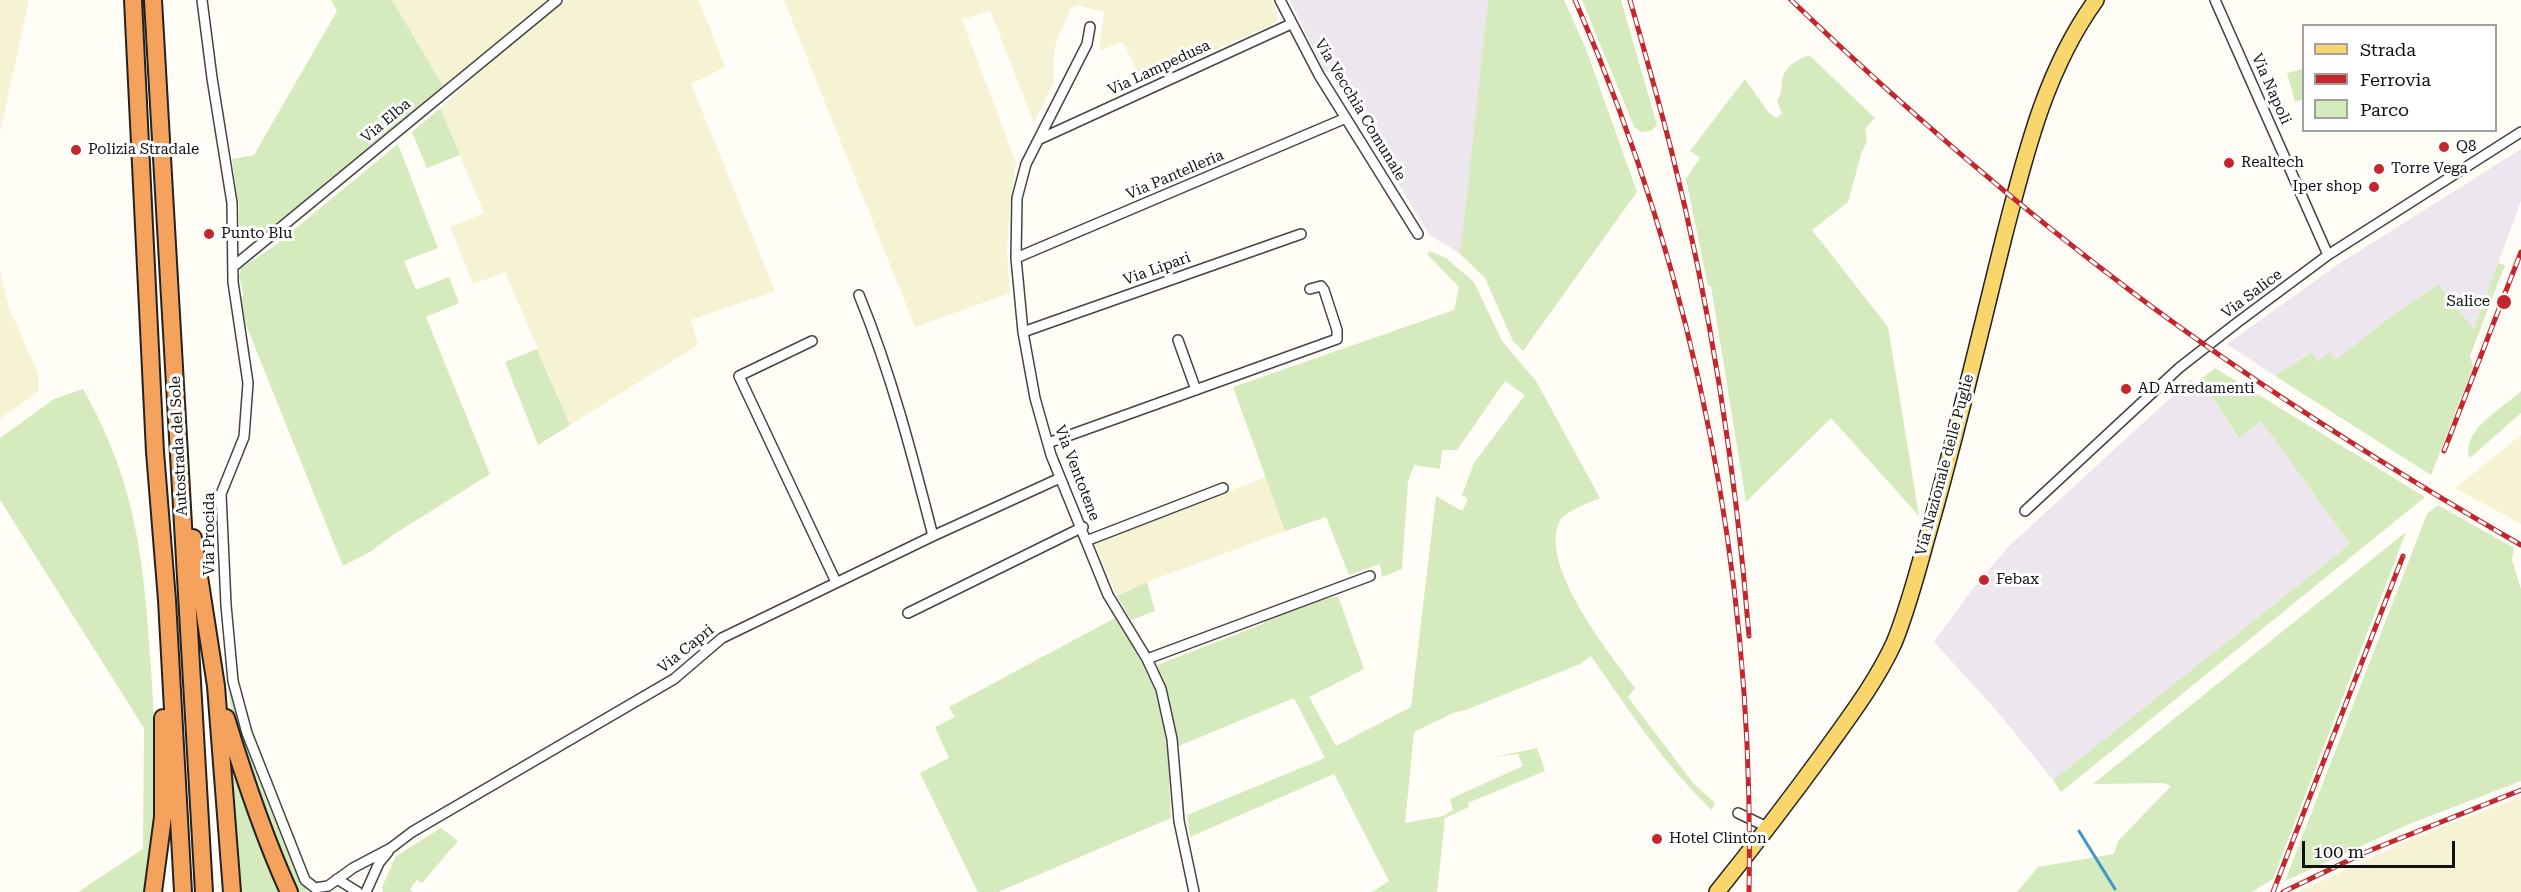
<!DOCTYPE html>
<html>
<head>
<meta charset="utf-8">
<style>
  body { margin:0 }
  #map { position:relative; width:2521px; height:892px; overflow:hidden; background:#fffdf5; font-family:"Roboto Serif",serif }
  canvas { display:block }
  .legend { position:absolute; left:2302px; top:24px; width:195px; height:108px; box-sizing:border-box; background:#fff; border:2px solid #a0a0a0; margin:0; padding:8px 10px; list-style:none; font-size:18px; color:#111 }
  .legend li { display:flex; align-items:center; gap:12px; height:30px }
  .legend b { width:30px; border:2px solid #a0a0a0 }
  .scale { position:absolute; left:2302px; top:841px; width:153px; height:27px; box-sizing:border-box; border:3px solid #111; border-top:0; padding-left:8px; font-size:18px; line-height:21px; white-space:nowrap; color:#111; -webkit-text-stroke:4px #fff; paint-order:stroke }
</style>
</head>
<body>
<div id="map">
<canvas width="2521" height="892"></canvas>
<ul class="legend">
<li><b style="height:8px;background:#f9d66b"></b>Strada</li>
<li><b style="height:8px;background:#c4262e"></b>Ferrovia</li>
<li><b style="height:16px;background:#d5ebbd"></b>Parco</li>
</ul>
<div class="scale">100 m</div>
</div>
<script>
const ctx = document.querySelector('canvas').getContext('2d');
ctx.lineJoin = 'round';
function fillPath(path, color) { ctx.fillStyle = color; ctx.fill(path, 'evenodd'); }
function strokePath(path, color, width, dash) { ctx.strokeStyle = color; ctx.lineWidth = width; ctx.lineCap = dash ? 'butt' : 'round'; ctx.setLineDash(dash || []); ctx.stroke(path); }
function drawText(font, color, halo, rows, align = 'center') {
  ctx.font = font + ' "Roboto Serif",serif'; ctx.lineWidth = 6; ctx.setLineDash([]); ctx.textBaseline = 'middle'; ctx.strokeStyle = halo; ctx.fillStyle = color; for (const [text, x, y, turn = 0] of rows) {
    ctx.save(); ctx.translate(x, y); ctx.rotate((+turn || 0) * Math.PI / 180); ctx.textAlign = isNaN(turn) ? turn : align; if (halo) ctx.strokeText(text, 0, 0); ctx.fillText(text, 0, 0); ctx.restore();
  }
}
fillPath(new Path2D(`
  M1290,0H1488L1461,246L1458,252L1431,236L1427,231L1331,73L1324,71Z
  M2521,149V201L2474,329L2438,284L2385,321L2336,361L2318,362L2310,352L2275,376L2227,344L2337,265Z
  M2191,379L2197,387L2214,399L2237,438L2261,421L2350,544L2053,780L1996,710L1934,642L1973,588L2008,547Z`), '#eee6ef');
fillPath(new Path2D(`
  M0,0H29L0,133Z
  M392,0H547L443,86Z
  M567,0H699L725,67L691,84L775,291L691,320L698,345L570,425L505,272L473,284L450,227L484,213L440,108L508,47Z
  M784,0H1272L1277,14V20L1273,24L1142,82L1123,42L1099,51L1104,12L1077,5L1071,8L1056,42L1053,62L1054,82L1034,123L990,10L962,20L1016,162L1010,208L1007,250L1010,293L915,327Z
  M0,270L9,308L38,373L39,391L0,419Z
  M2521,435V524L2455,488Z
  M1266,477L1285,531L1147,582L1117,596L1094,543Z
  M2521,797V892H2298L2411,839Z`), '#f6f3d4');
fillPath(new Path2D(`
  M331,0H392L443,86L255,241L244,226H239V207L232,159L254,155L337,11Z
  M1488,0H1564L1586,49L1637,192L1523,351L1513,341L1485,278L1458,252L1461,246Z
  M1582,0H1621L1657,125L1651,131L1641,132L1634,127Z
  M1809,55L1875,118L1865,129L1867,142L1862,151L1848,202L1812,230L1888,327L1919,516L1831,418L1746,502L1711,286H1708L1686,179L1700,158L1690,151L1745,79L1768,112L1776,118L1782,114L1777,101C1782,93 1781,91 1782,82C1783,67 1797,60 1809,55Z
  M2303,69V99L2295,102L2287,73Z
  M440,108L460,155L427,168L412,132Z
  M398,144L438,248L404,261L416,290L449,277L459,303L426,317L490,474L393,535L370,552L343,566L246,325L239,298L244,295L239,277L241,268L273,247Z
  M1430,251L1446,258L1474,282L1502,341L1536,381L1600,498C1588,504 1562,511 1558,525C1542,569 1609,653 1635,688L1628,697L1694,784L1715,803L1712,810C1664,765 1629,710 1591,656L1580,664L1468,709L1453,713L1414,732L1405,823L1443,816L1453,810L1450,799L1523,766L1518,754L1494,757L1537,748L1545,771L1468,803L1469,807L1445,818L1437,892H1372L1389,881L1334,774L1190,837L1187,815L1325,758L1294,698L1179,746L1169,700L1157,665L1263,624L1267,619L1310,602L1338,596L1364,669L1309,697L1336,746L1411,707L1436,496L1462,511L1468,499L1462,495L1474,463L1525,395L1505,381L1457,450H1442L1440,469L1414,465L1408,481L1402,569L1382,577L1380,564L1349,575L1326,517L1285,531L1233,387L1454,310L1459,287L1427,254Z
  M2498,263L2505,265L2470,356L2473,367L2431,475L2275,376L2311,352L2318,362L2330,352L2336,360L2385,321L2438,284L2474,329Z
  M537,349L570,425L538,445L505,362Z
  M2215,368L2425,497L2061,792L2053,780L2350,544L2261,421L2238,438L2214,399L2195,384Z
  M83,389C137,484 144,562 151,669C156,744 157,818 148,892H78L143,849L144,728L0,500V438L54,399Z
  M2521,391V413L2470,458C2459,431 2506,406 2521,391Z
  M2438,505L2514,548L2512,560L2521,589V781L2407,825L2285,881L2427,514Z
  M2406,532L2273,879L2252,892H2017L2038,867L2114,854L2118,841L2171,786L2164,783L2093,784Z
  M1147,582L1155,611L1131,620L1117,596Z
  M1115,618C1128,640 1143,662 1153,686C1169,727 1169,775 1171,818L998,892H978L920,773L949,758L935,727L955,717L949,707Z
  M226,670C240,744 273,814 302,883L308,892H294L240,751L231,710Z
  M237,768L285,892H236L229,770Z
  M441,828L458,841L422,883L417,880L410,889L413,892H383L382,887L396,856Z`), '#d5ebbd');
strokePath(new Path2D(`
  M2079,831L2115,889`), '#3f96cf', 3);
const street = new Path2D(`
  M202,0L212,78L232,203L233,282L248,383L244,437L221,494L226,605L233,681L247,733L305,880L315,888L328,886L353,868L391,848L412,832L674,679L722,638L933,536L1060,478
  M1280,0L1319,75L1418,234
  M2215,0L2328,255
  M1090,27L1087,44L1026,164L1017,198L1016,258L1023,332L1035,398L1051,455L1108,595L1147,659L1161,689L1172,739L1179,821L1194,892
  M1040,139L1291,24
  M1016,258L1346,118
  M234,266L557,0
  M859,295C891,373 912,454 933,536
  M1023,332L1301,234
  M1178,340L1196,390
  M812,341L739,376L836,582
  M1048,443L1337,339V330L1324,290L1321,286L1310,289
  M2025,511L2179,368L2238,322L2328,255L2521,132
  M1086,541L1223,488
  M908,613L1083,527
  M1147,659L1370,576
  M1738,813L1769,828
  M337,879L358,892
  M366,892L379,863L388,852`);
const primary = new Path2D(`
  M1717,892C1754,846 1790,799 1825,751C1850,716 1876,682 1894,643C1910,604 1920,561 1932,520C1959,425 1981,329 2005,233C2026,152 2046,69 2096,0`);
const highway = new Path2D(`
  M133,0L155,452L167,600L183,892
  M153,0L204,892
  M193,538L216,686L232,892
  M226,718C244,777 263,835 289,892
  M153,892L163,817V718`);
strokePath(street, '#444', 12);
strokePath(primary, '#222', 18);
strokePath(highway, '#222', 20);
strokePath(street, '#fff', 9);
strokePath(primary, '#f9d66b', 15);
strokePath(highway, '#f5a25d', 16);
const rail = new Path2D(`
  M1575,0C1698,282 1755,585 1749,892
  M1630,0C1644,49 1658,99 1671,149C1711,308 1736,472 1749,636
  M1791,0C1900,105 2015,204 2136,295C2259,387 2388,468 2521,545
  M2444,451L2521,252
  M2273,892L2403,556
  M2283,892L2366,852L2521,790`);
strokePath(rail, '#c4262e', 5);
strokePath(rail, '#fff', 3, [9]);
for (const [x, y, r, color] of [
  [2444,147,6,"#c4262e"],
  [76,150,6,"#c4262e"],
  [2229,163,6,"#c4262e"],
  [2379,169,6,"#c4262e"],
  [2374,187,6,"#c4262e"],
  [209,234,6,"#c4262e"],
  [2504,302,8,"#c4262e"],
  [2126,389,6,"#c4262e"],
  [1984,580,6,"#c4262e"],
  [1657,839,6,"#c4262e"]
]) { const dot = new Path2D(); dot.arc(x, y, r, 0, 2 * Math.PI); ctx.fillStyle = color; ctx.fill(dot); strokePath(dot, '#fff', 2); }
drawText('15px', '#111', '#fff', [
  ["Via Lampedusa",1159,68,-25],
  ["Via Napoli",2271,89,66],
  ["Via Vecchia Comunale",1360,110,59],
  ["Via Elba",386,121,-40],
  ["Via Pantelleria",1175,175,-23],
  ["Via Lipari",1157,269,-20],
  ["Via Salice",2252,294,-37],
  ["Autostrada del Sole",179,446,-93],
  ["Via Nazionale delle Puglie",1945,465,-75],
  ["Via Ventotene",1077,473,69],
  ["Via Procida",210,534,-90],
  ["Via Capri",686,649,-39]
]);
drawText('15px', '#111', '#fff', [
  ["Q8",2456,147],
  ["Polizia Stradale",88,150],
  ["Realtech",2241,163],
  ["Torre Vega",2391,169],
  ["Iper shop",2362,187,"right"],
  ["Punto Blu",221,234],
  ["Salice",2490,302,"right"],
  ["AD Arredamenti",2138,389],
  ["Febax",1996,580],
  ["Hotel Clinton",1669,839]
], 'left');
</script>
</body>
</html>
